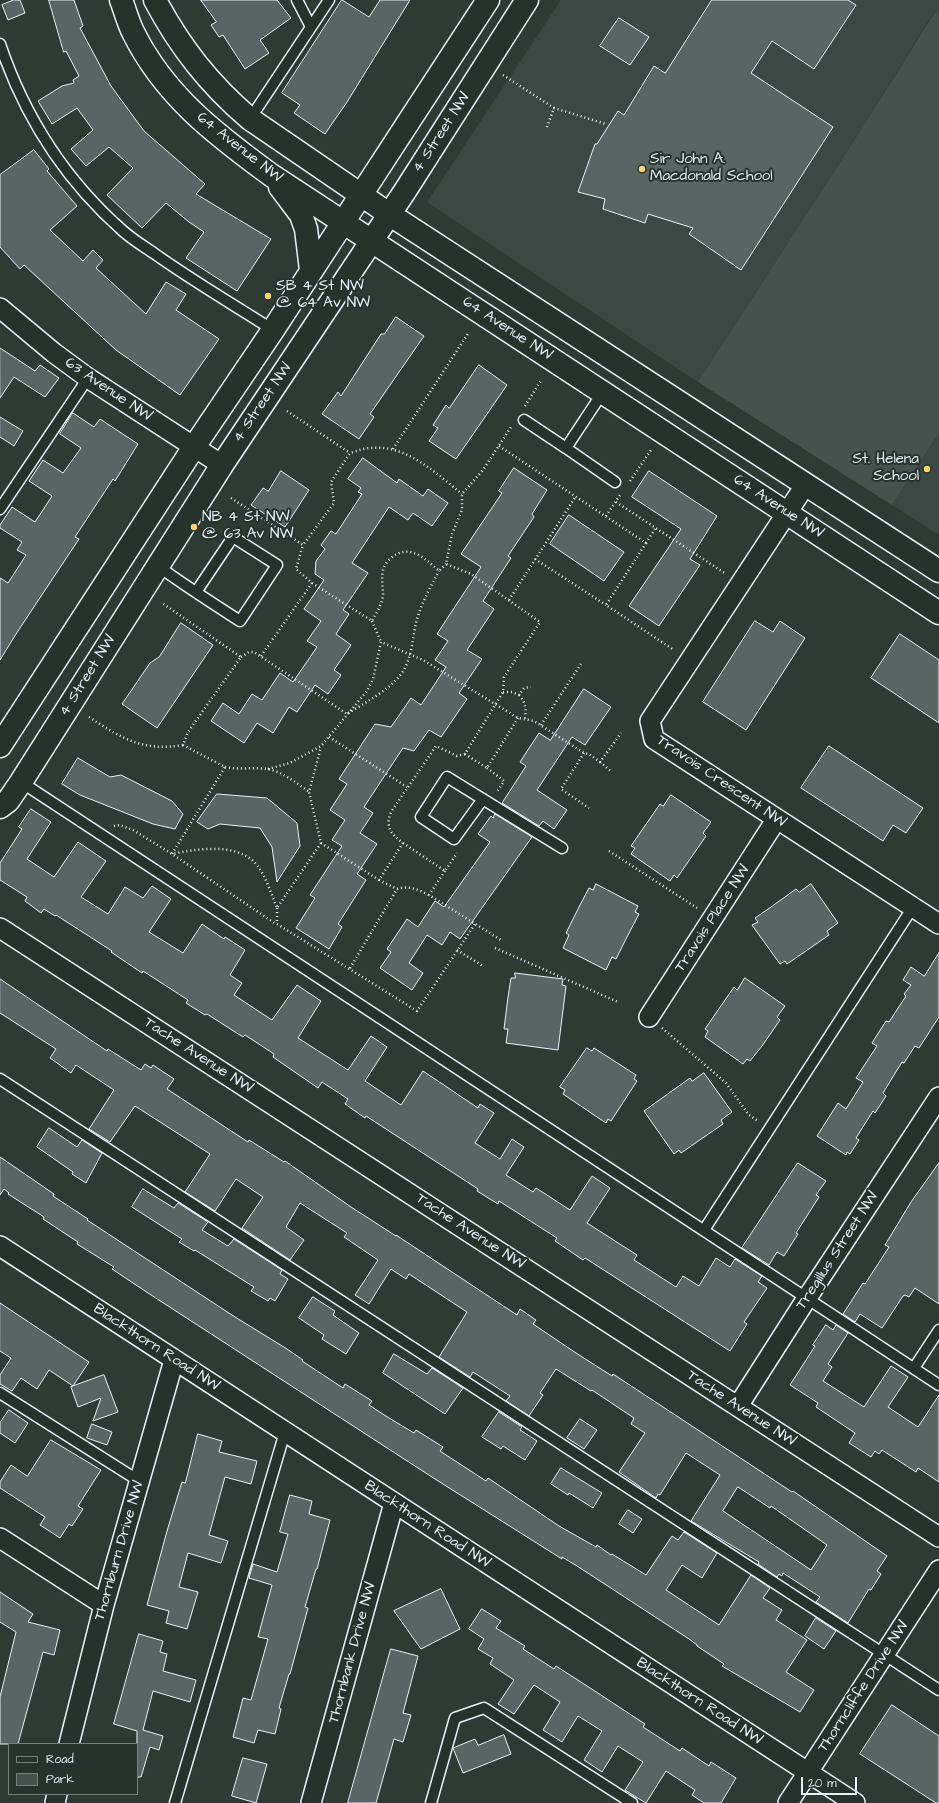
<!DOCTYPE html>
<html>
<head>
<meta charset="utf-8">
<style>
  body { margin:0 }
  #map { position:relative; width:939px; height:1803px; overflow:hidden; background:#2e3b35; font-family:"Architects Daughter",sans-serif }
  canvas { display:block }
  .legend { position:absolute; left:8px; top:1743px; width:130px; height:52px; box-sizing:border-box; background:#26332d; border:1px solid #747f7e; margin:0; padding:5px 7px; list-style:none; font-size:12px; color:#e8f1f8 }
  .legend li { display:flex; align-items:center; gap:8px; height:20px }
  .legend b { width:20px; border:1px solid #747f7e }
  .scale { position:absolute; left:801px; top:1777px; width:56px; height:18px; box-sizing:border-box; border:2px solid #e8f1f8; border-top:0; padding-left:5px; font-size:12px; line-height:14px; white-space:nowrap; color:#e8f1f8; -webkit-text-stroke:3px #26332d; paint-order:stroke }
</style>
</head>
<body>
<div id="map">
<canvas width="939" height="1803"></canvas>
<ul class="legend">
<li><b style="height:5px;background:#26332d"></b>Road</li>
<li><b style="height:11px;background:#45524e"></b>Park</li>
</ul>
<div class="scale">20 m</div>
</div>
<script>
const ctx = document.querySelector('canvas').getContext('2d');
ctx.lineJoin = 'round';
function fillPath(path, color) { ctx.fillStyle = color; ctx.fill(path, 'evenodd'); }
function strokePath(path, color, width, dash) { ctx.strokeStyle = color; ctx.lineWidth = width; ctx.lineCap = dash ? 'butt' : 'round'; ctx.setLineDash(dash || []); ctx.stroke(path); }
function drawText(font, color, halo, rows, align = 'center') {
  ctx.font = font + ' "Architects Daughter",sans-serif'; ctx.lineWidth = 4; ctx.setLineDash([]); ctx.textBaseline = 'middle'; ctx.strokeStyle = halo; ctx.fillStyle = color; for (const [text, x, y, turn = 0] of rows) {
    ctx.save(); ctx.translate(x, y); ctx.rotate((+turn || 0) * Math.PI / 180); ctx.textAlign = isNaN(turn) ? turn : align; if (halo) ctx.strokeText(text, 0, 0); ctx.fillText(text, 0, 0); ctx.restore();
  }
}
fillPath(new Path2D(`
  M561,0H939V15L934,12L857,136L698,382L427,202Z
  M939,433V535L892,505Z`), '#3b4843');
fillPath(new Path2D(`
  M935,12L939,15V433L892,505L698,382L857,136Z`), '#45524e');
const building = new Path2D(`
  M14,0H20L25,13L8,20L2,5Z
  M49,0H74L83,26L80,28L111,86L144,131L205,184L196,194L271,239L237,291L186,258L204,232L189,222L166,203L142,228L107,195L133,168L109,147L86,166L71,149L93,130L77,108L52,124L38,101L62,86L74,83L73,80L79,76L66,51L64,52Z
  M201,0H277L291,18L260,40L269,53L245,69L223,35L219,37L211,25L216,22Z
  M342,0L369,17L380,0H410L347,102L325,134L294,113L300,105L282,93Z
  M712,0H848L856,5L814,69L772,41L751,73L833,127L741,270L689,234L693,228L648,214L645,223L603,209L605,199L578,192L595,144H597L618,111L624,115L654,66L665,73Z
  M619,18L649,37L630,65L600,46Z
  M34,150L49,169L47,171L77,206L50,230L83,261L93,250L103,260L96,268L146,314L166,282L186,294L176,310L219,339L180,395L116,350L24,265L20,269L0,247V175Z
  M396,317L424,336L370,414L374,417L359,439L322,414L338,392L341,396L381,334H384Z
  M0,348L35,371L40,365L59,378L45,397L14,377L0,398Z
  M479,365L507,385L456,459L429,441L438,428L433,425L446,405L449,408Z
  M73,413L94,427L100,419L138,444L115,481L113,479L75,537L79,539L16,634L0,660V578L8,583L26,555L17,550L22,542L0,528V525L12,507L35,522L52,496L29,481L43,460L63,473L81,448L60,434Z
  M0,417L23,431L14,446L0,437Z
  M363,458L397,483L399,479L423,496L428,489L448,503L432,526L413,513L408,520L389,507L352,563L368,573L343,610L349,614L336,634L351,645L334,670L341,675L328,694L315,685L297,712L289,707L273,733L257,723L244,743L211,721L223,703L239,714L252,694L262,700L280,673L293,682L317,647L307,641L321,621L304,609L324,580L315,574L316,561L325,549L321,545L331,531L336,534L362,494L358,492L361,488L348,479Z
  M514,468L547,490L532,514L534,517L508,556L511,558L483,601L494,609L467,650L482,659L459,693L467,699L441,737L429,730L414,751L403,748L364,807L373,813L360,833L377,844L357,874L366,880L338,924L342,927L329,949L296,928L315,898L310,895L342,846L332,840L345,820L330,810L347,784L339,779L375,724L391,727L411,698L421,705L446,667L435,660L448,641L437,634L481,567L461,554L502,493L499,491Z
  M281,471L309,490L285,527L251,505L263,488L268,491Z
  M649,471L717,516L690,559L700,565L659,626L629,606L681,529L632,497Z
  M569,515L624,552L604,581L550,544Z
  M755,621L773,632L780,621L805,638L746,730L703,702Z
  M181,623L213,645L157,728L122,704L150,663L159,657Z
  M900,634L939,660V723L871,678Z
  M584,689L611,707L585,745L572,737L537,790L567,810L554,829L543,821L539,826L502,803L526,766L520,762L539,733L550,740Z
  M829,746L923,808L906,833L893,825L883,841L801,788Z
  M78,758L110,777L121,775L172,801L183,814L175,829L153,824L80,795L62,784Z
  M217,794L267,798L297,823L300,846L277,882L272,847L260,828L220,824L208,829L197,822Z
  M671,795L711,822L703,833L706,836L677,878L674,875L670,881L631,854L635,848L631,846L642,830L660,804L663,806Z
  M31,809L51,822L27,859L54,877L78,842L106,861L81,897L108,914L125,887L143,898L152,886L171,899L149,932L183,953L202,924L224,939L225,937L245,950L230,975L242,983L234,995L272,1020L297,985L321,1001L298,1038L348,1070L371,1036L387,1047L365,1081L401,1105L423,1071L478,1108L480,1104L494,1113L475,1143L500,1159L512,1139L524,1147L506,1175L533,1192L536,1188L570,1210L592,1176L610,1188L587,1223L637,1255L634,1260L676,1287L683,1276L699,1286L716,1258L730,1267L735,1259L762,1276L758,1282L767,1288L744,1322L747,1324L730,1351L585,1258L583,1260L555,1241L557,1238L499,1201L498,1204L477,1191L478,1189L366,1116L365,1118L345,1104L348,1099L322,1082L318,1088L273,1057L274,1054L245,1035L243,1037L207,1014L205,1015L186,1003L188,1000L143,971L142,973L111,952L112,951L56,915L55,916L44,909L41,913L25,901L27,897L0,880V863L22,829L19,827Z
  M495,814L532,837L460,939L450,932L442,945L427,935L409,963L423,973L412,990L380,968L391,952L387,949L407,919L418,927L435,901L444,907L490,842L478,834L491,816L493,818Z
  M596,884L638,906L635,912L639,914L627,937L616,959L612,957L606,970L563,948L569,935L566,933L580,905L589,888L593,890Z
  M811,884L838,923L827,931L829,935L803,953L787,964L785,961L780,964L752,925L758,922L755,918L771,907L796,889L799,892Z
  M939,953V1017L919,1048L915,1046L904,1063L902,1062L883,1093L886,1096L875,1113L873,1111L856,1138L859,1140L850,1154L847,1152L846,1155L817,1136L838,1103L846,1109L863,1082L856,1078L877,1046L872,1043L886,1021L889,1022L906,996L904,994L911,985L903,980L911,967L924,976Z
  M515,973L563,979L562,985L566,986L558,1050L506,1043L508,1029H504L508,997L511,978H515Z
  M745,978L785,1006L777,1017L780,1020L762,1046L750,1061L747,1059L743,1064L705,1037L708,1031L705,1029L716,1013L734,987L737,990Z
  M0,979L107,1051L108,1049L141,1070L145,1064L151,1068L153,1065L174,1079L167,1089L248,1142L249,1140L284,1162L285,1161L351,1207L396,1236V1235L517,1315L520,1309L536,1320L533,1324L576,1353L612,1376L613,1374L792,1492L793,1491L887,1556L877,1571L881,1574L871,1590L869,1589L848,1623L816,1602L820,1597L783,1573L782,1576L779,1574L777,1577L758,1564L759,1562L691,1521L720,1475L686,1453L660,1495L658,1494L656,1498L619,1472L645,1433L631,1424L634,1418L592,1390L591,1391L556,1369L540,1393L543,1395L529,1416L506,1401L510,1396L473,1372L470,1377L439,1357L467,1312L409,1274L406,1279L391,1269L369,1304L355,1295L378,1260L344,1237L347,1233L300,1203L286,1227L304,1240L290,1260L242,1228L263,1197L236,1179L215,1211L185,1192L210,1154L135,1106L110,1142L89,1129L114,1090L76,1065L71,1073L50,1058L56,1049L0,1013ZM738,1487L770,1508L771,1506L827,1545L811,1570L723,1511Z
  M587,1048L592,1051L594,1048L636,1075L634,1079L637,1081L611,1121L608,1119L606,1123L563,1094L565,1090L560,1087Z
  M704,1073L732,1112L721,1120L723,1124L681,1153L679,1150L674,1154L644,1111L690,1078L692,1081Z
  M49,1128L77,1147L82,1140L102,1153L86,1183L72,1174L73,1172L37,1147Z
  M0,1157L54,1194L53,1196L88,1219L87,1220L235,1317L287,1349L303,1360L302,1361L343,1388L345,1384L372,1401L369,1405L389,1418L414,1433L416,1430L443,1447L440,1451L486,1481L488,1478L559,1526L596,1547L597,1545L611,1555L612,1554L646,1575L672,1536L678,1540L684,1532L717,1553L702,1578L682,1565L666,1590L719,1625L751,1575L770,1588L763,1598L782,1610L776,1620L807,1640L786,1672L814,1690L800,1712L722,1666L724,1664L697,1646V1645L689,1639L577,1566L562,1557V1559L435,1479L148,1293L112,1269L114,1267L77,1244L78,1242L43,1219L44,1217L8,1194L9,1193L4,1189L0,1195Z
  M798,1163L826,1181L816,1195L819,1197L796,1233L798,1234L784,1256L777,1252L769,1265L742,1248Z
  M939,1163V1304L915,1288L909,1297L905,1295L903,1296L882,1328L860,1314L855,1322L843,1314L863,1283L865,1284L889,1247L885,1245L911,1202Z
  M143,1189L174,1208L178,1203L208,1222L202,1230L228,1246L234,1239L282,1270L280,1274L288,1279L275,1301L270,1298L268,1301L251,1291L254,1287L195,1250L194,1251L179,1242L182,1239L132,1207Z
  M313,1297L335,1311L333,1315L359,1333L346,1354L322,1339L324,1335L299,1318Z
  M0,1303L89,1362L73,1386L49,1370L37,1389L21,1378L12,1391L0,1384V1375L11,1358L0,1351Z
  M826,1325L833,1330L836,1325L848,1333L828,1364L832,1367L823,1381L864,1407L891,1366L908,1377L888,1407L918,1427L939,1395V1482L918,1468L916,1472L882,1450L879,1454L875,1451L871,1457L849,1443L855,1433L816,1407L818,1403L790,1385L815,1346L813,1345Z
  M394,1354L427,1374L432,1368L463,1388L445,1414L383,1373Z
  M104,1375L118,1412L93,1421L101,1398L78,1407L71,1387Z
  M9,1410L28,1423L15,1443L0,1433V1423Z
  M499,1412L522,1427L520,1430L537,1441L525,1460L503,1446L501,1449L482,1437Z
  M580,1419L597,1430L584,1449L567,1438Z
  M92,1424L112,1432L107,1445L87,1438Z
  M198,1434L222,1441L219,1452L257,1461L251,1484L225,1477L209,1535L228,1541L221,1563L188,1553L179,1587L198,1592L187,1629L166,1623L169,1611L147,1605L167,1531L182,1482L185,1483Z
  M51,1440L101,1470L78,1506L83,1509L72,1526L69,1524L60,1538L40,1525L45,1517L0,1488V1482L11,1465L27,1476Z
  M561,1468L602,1493L593,1508L569,1493L568,1495L551,1484Z
  M290,1495L312,1501L309,1514L330,1520L317,1569H316L305,1607L308,1608L290,1674H289L279,1708L281,1709L275,1734L258,1730L254,1743L233,1737L243,1698L251,1700L268,1639L258,1637L272,1585L249,1578L253,1564L277,1572L288,1534L280,1532Z
  M628,1510L642,1519L633,1533L619,1524Z
  M441,1589L460,1629L421,1649L394,1611Z
  M0,1592L33,1614L28,1622L60,1630L54,1655L43,1652L18,1744H0V1697L16,1632L0,1622Z
  M482,1609L501,1621L496,1628L525,1646L523,1649L554,1669L556,1666L584,1684L645,1724L643,1727L680,1751L682,1748L709,1766L711,1762L736,1778L721,1803H704L692,1795L695,1790L666,1771L646,1803L636,1797L625,1790L643,1762L618,1746L602,1772L584,1760L602,1731L578,1716L562,1742L543,1730L560,1702L534,1685L514,1714L498,1704L514,1680L490,1664L493,1658L478,1649L484,1639L469,1629Z
  M816,1618L836,1631L824,1649L805,1636Z
  M139,1634L163,1641L160,1652L167,1654L163,1671L196,1680L190,1702L153,1691L143,1730L163,1736L159,1750L150,1747L141,1777H137V1731L114,1724Z
  M391,1649L418,1656L403,1713L411,1715L403,1742L394,1739L376,1803H348Z
  M892,1705L939,1736V1803H936L860,1754Z
  M504,1735L511,1754L463,1773L453,1748L475,1739L478,1745Z
  M243,1758L267,1764L256,1803L232,1796Z`);
fillPath(building, '#596563');
strokePath(building, '#e8f1f8', 1);
const service = new Path2D(`
  M297,0L311,27
  M0,44C25,118 64,179 123,231C133,240 145,247 155,254C193,281 234,305 273,330
  M250,119L329,0
  M603,392L566,448L615,482
  M524,420L566,448
  M0,509L88,378
  M158,566C184,585 212,603 240,621L277,565L233,537L196,592
  M21,782L939,1385
  M483,799L454,839L421,817L447,777L562,848
  M0,1079L939,1690
  M704,1230L913,907
  M914,1368L939,1330
  M0,1393L139,1481
  M175,1803L285,1432
  M431,1803L455,1718L484,1708L632,1803`);
const minor = new Path2D(`
  M0,308L54,353L88,378L222,465
  M806,484L650,721L654,739L939,924
  M0,928L939,1537
  M649,1017L776,820
  M0,1246L855,1803
  M738,1406L807,1298L939,1097
  M0,1538L104,1605
  M69,1744L104,1605L174,1360
  M55,1803L57,1794
  M311,1803L394,1503
  M788,1803L939,1570`);
const secondary = new Path2D(`
  M121,0C125,10 128,22 133,32C164,95 215,134 271,175L939,613
  M155,0C180,47 209,84 250,119L389,214L939,571
  M280,187L301,215L306,229L311,270
  M0,746L194,447L273,330L488,0
  M0,807L8,801L21,782L222,465L405,191L527,0`);
strokePath(service, '#e8f1f8', 13);
strokePath(minor, '#e8f1f8', 22);
strokePath(secondary, '#e8f1f8', 25);
strokePath(new Path2D(`
  M503,75L554,108
  M547,127L554,108L606,124
  M525,406L542,379
  M287,411L350,453
  M499,446L646,543L655,529
  M393,449L469,332
  M630,481L651,450
  M231,498L303,545L334,503L331,482L350,453C357,451 364,448 371,448C406,444 437,474 462,494
  M616,502L726,574
  M606,516L620,495
  M646,543L606,605L674,650
  M535,559L606,605
  M312,583L372,621C376,613 382,605 383,595C383,587 381,579 383,570C384,566 387,561 391,558C409,543 425,558 439,571L446,564
  M509,600L576,496
  M372,621L381,642
  M261,656L312,583L296,569L303,545
  M241,657L249,652H254L347,714C364,703 390,690 401,674C413,658 412,637 417,619C422,602 431,586 439,571
  M503,692H512L519,695L524,688L531,687
  M519,695C526,702 526,710 525,719
  M89,717C121,738 143,752 183,745L188,732L241,657L162,603
  M541,725L581,664
  M329,737L407,787
  M183,745L225,767L172,854C195,849 234,843 253,861C265,872 271,894 277,908L321,843L309,792L321,747
  M584,753L561,789L589,808
  M465,754L487,768L518,718
  M600,762L612,772
  M225,767C239,770 253,767 267,769C281,771 297,783 309,792
  M487,768L504,781L497,792
  M268,769L290,763L321,746L367,691L373,679L381,642L423,660L518,718L534,721L584,753L589,754L600,762L621,733
  M114,826L120,825L133,830L172,854L276,924
  M321,843L379,880L403,843C391,834 385,827 391,812L436,746L457,756L465,754L503,692L504,677L540,622L471,574L446,564L452,534L462,510V494L483,470L511,427
  M403,843L445,871L457,853
  M609,851L697,908
  M445,871L429,895L501,940
  M379,880L397,889
  M277,908V924L417,1011L475,924
  M495,948L618,1002
  M457,950L483,966
  M350,968L397,889C409,885 419,890 429,895
  M662,1028L726,1083L749,1115L758,1121`), '#e8f1f8', 2.5, [1, 3]);
strokePath(service, '#26332d', 10);
strokePath(minor, '#26332d', 19);
strokePath(secondary, '#26332d', 22);
for (const [x, y, r, color] of [
  [642,169,4,"#ffd166"],
  [268,296,4,"#ffd166"],
  [927,469,4,"#ffd166"],
  [194,527,4,"#ffd166"]
]) { const dot = new Path2D(); dot.arc(x, y, r, 0, 2 * Math.PI); ctx.fillStyle = color; ctx.fill(dot); strokePath(dot, '#26332d', 1.5); }
drawText('15px', '#e8f1f8', '#26332d', [
  ["4 Street NW",442,133,-57],
  ["64 Avenue NW",239,148,38],
  ["64 Avenue NW",507,329,33],
  ["63 Avenue NW",108,390,34],
  ["4 Street NW",263,403,-56],
  ["64 Avenue NW",778,507,33],
  ["4 Street NW",88,676,-58],
  ["Travois Crescent NW",721,782,34],
  ["Travois Place NW",713,919,-57],
  ["Tache Avenue NW",198,1056,33],
  ["Tache Avenue NW",470,1232,33],
  ["Tregillus Street NW",838,1251,-57],
  ["Blackthorn Road NW",156,1348,33],
  ["Tache Avenue NW",741,1409,33],
  ["Blackthorn Road NW",427,1525,33],
  ["Thornburn Drive NW",120,1551,-74],
  ["Thornbank Drive NW",353,1653,-75],
  ["Thorncliffe Drive NW",864,1687,-57],
  ["Blackthorn Road NW",699,1702,33]
]);
drawText('15px', '#e8f1f8', '#26332d', [
  ["Sir John A.",650,160],
  ["Macdonald School",650,177],
  ["SB 4 St NW",276,287],
  ["@ 64 Av NW",276,304],
  ["St. Helena",919,460,"right"],
  ["School",919,477,"right"],
  ["NB 4 St NW",202,518],
  ["@ 63 Av NW",202,535]
], 'left');
</script>
</body>
</html>
